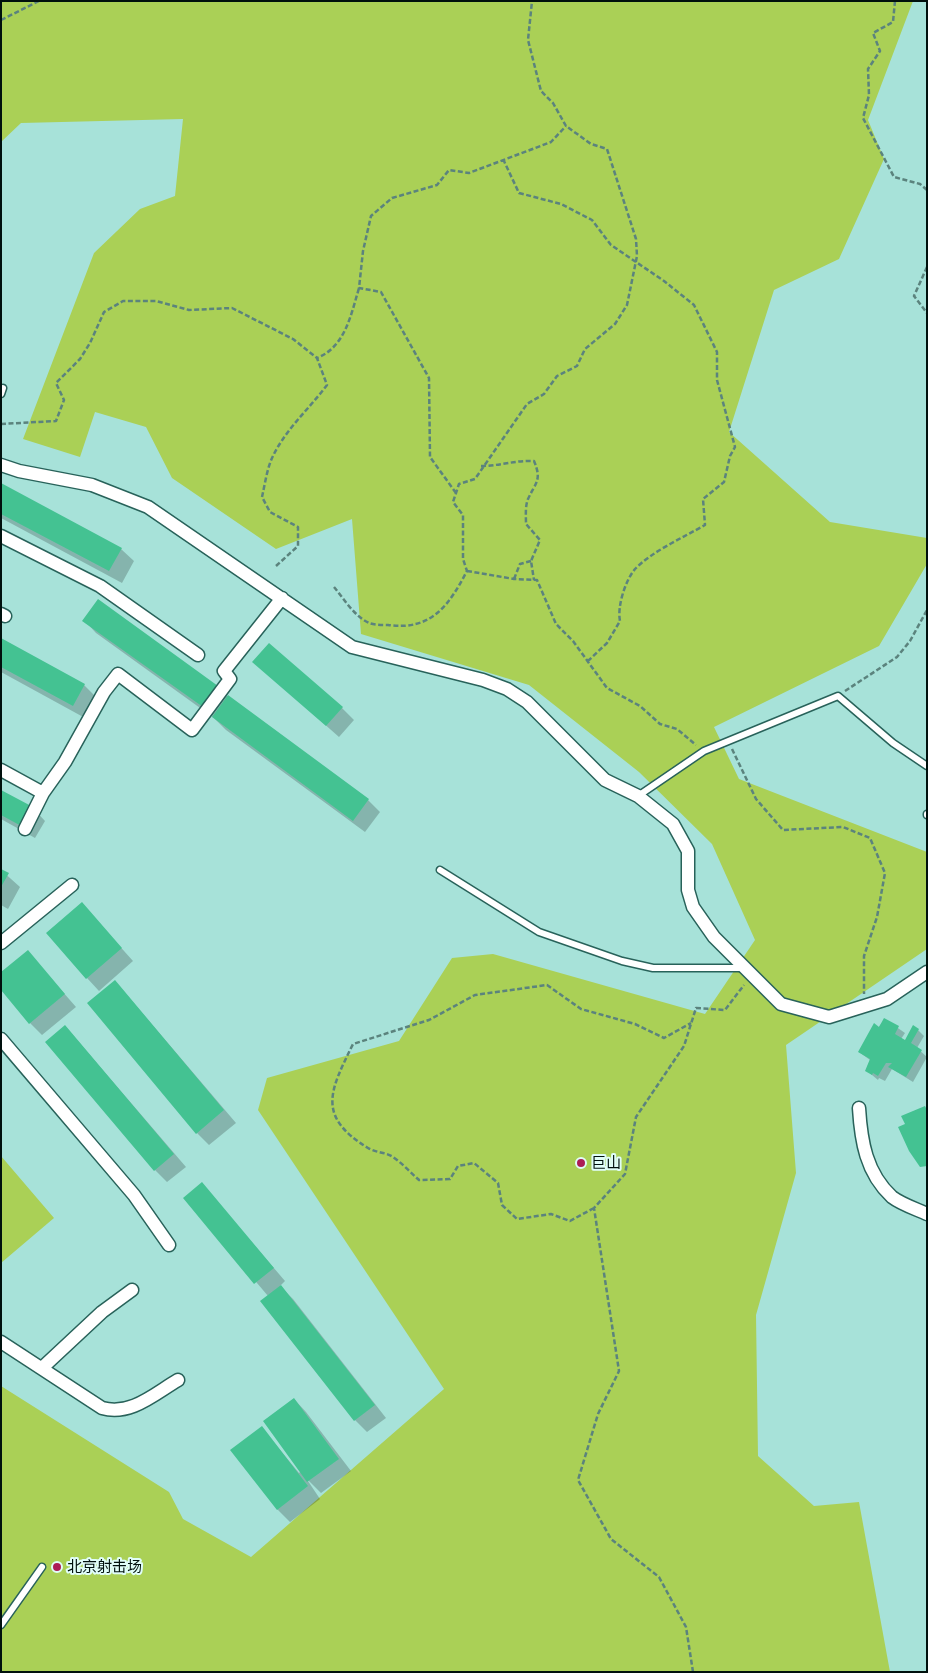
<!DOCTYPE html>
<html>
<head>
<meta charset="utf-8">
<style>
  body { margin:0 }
  #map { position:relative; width:928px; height:1673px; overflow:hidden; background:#a7e2d9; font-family:Barlow,sans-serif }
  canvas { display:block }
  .frame { position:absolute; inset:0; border:2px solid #00100d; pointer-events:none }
</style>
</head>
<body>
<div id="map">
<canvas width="928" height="1673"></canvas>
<div class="frame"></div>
</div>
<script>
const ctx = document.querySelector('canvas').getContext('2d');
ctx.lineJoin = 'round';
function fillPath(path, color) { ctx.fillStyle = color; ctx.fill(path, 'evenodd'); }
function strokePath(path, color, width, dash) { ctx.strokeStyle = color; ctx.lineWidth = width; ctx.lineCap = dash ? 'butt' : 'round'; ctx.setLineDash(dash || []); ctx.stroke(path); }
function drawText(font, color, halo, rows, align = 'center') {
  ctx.font = font + ' Barlow,"Noto Sans SC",sans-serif'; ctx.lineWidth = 4; ctx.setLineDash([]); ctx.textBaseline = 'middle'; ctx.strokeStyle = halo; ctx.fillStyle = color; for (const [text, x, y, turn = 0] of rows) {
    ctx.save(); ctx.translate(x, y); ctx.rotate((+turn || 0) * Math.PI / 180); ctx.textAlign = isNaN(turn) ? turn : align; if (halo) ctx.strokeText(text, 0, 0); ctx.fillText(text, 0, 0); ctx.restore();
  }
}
fillPath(new Path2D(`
  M1,1H913L868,120L884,159L839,259L774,290L729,432L830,522L927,538V564L879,646L714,727L739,779L927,852V949L786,1045L796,1173L756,1315L758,1456L814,1506L859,1502L890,1672H1V1386L169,1492L183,1519L251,1557L444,1389L258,1110L267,1078L399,1041L452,958L493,954L705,1014L755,940L712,844L639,772L529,685L361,634L352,519L276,549L172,478L146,427L95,412L80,457L23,439L94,253L140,209L175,196L183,119L21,123L1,142Z
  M1,1156L54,1218L1,1263Z`), '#aad056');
fillPath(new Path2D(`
  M1,485L121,549L134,561L122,583L1,518Z
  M84,620L217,687L228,697L368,800L380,812L365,832L226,730L214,718L96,633Z
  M1,640L84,685L96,697L85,718L1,672Z
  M254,662L342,708L354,720L339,737Z
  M1,791L33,808L45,821L35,838L1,819Z
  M1,870L20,887L8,909L1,905Z
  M82,904L133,961L99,991L87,978Z
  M28,952L76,1007L42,1035L30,1023Z
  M115,981L236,1123L209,1145L197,1133Z
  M885,1019L905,1033L901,1039L905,1041L918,1030L924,1036L917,1048L927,1057L913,1082L892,1069L885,1081L879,1078L878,1080L866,1070L870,1060L859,1052Z
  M65,1026L186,1167L167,1182L155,1170Z
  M202,1184L285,1281L280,1286L293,1299L386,1418L367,1432L355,1420L268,1296L185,1198Z
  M294,1399L306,1412L351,1471L321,1493L306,1478L320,1499L290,1522L278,1510L232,1450L262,1428L299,1473L301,1471Z`), '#0003');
fillPath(new Path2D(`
  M1,483L122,548L109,571L1,514Z
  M98,599L218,686L203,707L82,621Z
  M1,638L85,684L73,706L1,667Z
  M269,643L343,707L326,726L252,662Z
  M228,695L369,799L353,821L212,717Z
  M1,790L33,807L23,827L1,815Z
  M1,869L9,873L1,887Z
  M82,902L122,948L86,979L46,933Z
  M28,950L65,994L29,1024L1,990V972Z
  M115,980L224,1110L196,1134L87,1003Z
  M884,1018L899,1026L895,1034L905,1040L913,1025L919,1029L911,1043L922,1050L906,1077L888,1067L892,1063H886L878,1076L873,1073L872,1075L865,1071L870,1059L858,1052L874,1023L879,1027Z
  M65,1025L174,1154L154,1171L45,1042Z
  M925,1106L927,1110V1166L920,1167L909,1151L898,1127L905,1124L901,1116Z
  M202,1182L274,1268L254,1284L183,1198Z
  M281,1285L375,1405L354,1421L260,1301Z
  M294,1398L339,1459L307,1482L263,1421Z
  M262,1426L308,1486L277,1510L230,1450Z`), '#44c292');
const service = new Path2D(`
  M1,394L3,388
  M638,796L704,751L838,696L893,743L927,766
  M927,815V814
  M440,870L539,932L622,961L653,968H744
  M1,1625L42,1567`);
const minor = new Path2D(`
  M1,465L19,471L92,485L148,507L352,647L483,680L507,689L527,702L605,780L638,796L673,824L688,851V890L693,907L714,937L781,1004L829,1017L887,999L927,972
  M1,536L100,586L198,655
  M1,614L5,616
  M1,770L43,793
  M25,829L43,793L65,762L104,692L118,674L192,730L230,679L224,671L282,598
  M1,943L72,885
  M1,1039L134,1195L169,1245
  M859,1108C861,1141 866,1173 892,1197C901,1204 916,1209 927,1214
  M1,1342L102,1408C131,1416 154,1394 178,1380
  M42,1368L102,1312L132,1290`);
strokePath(service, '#28625a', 9);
strokePath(minor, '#28625a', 15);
strokePath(new Path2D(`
  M895,1L893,22L873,33L880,51L868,69L869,95L863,118L894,177L920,184L927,190
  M1,20L39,1
  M503,159L519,193L561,204L592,220L611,245L664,281L694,305L717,352V380L735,447L730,456L724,482L703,499L705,525C684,537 651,552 635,569C625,581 617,607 620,621L607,643L588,661
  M927,267L914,296L927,313
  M1,424L56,421L64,400L56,383L80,359L90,343L104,312L123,301H156L189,310L232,308L293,339L317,358
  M481,466C499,466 516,460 534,461C542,480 536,482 528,499C525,506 526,517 526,524L540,540L531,561L534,580
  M456,493L430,457L429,378L381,292L359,288L363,251L371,216L392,198L437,185L449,170L469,173L551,142L566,126
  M276,566L298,546V527L270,512L262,497C265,484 267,468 273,456C286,429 309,409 327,385L317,358C345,347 351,315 359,288
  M467,571L514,579L537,580L556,624L573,641L607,688L640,706L660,724L677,729L696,745
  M514,579L520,564L531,561
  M334,587C344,599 354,616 369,623C374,625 383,625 388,625C432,631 449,605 467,571L463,559V515L453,502L459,484L475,479L527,404L544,394L557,376L577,366L585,349L615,324L627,305L637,256L636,239L607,149L591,144L566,126L553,103L541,91L528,40L532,1
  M845,691L897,657L910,641L927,610
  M732,749L756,799L783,830L843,827L870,838L885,873L877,917L864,956V994
  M594,1208L570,1221L551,1214L517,1219L502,1205L498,1183L474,1163L458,1166L450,1179L419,1180C411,1173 403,1164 393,1157C386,1152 376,1153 368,1148C316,1116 330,1091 353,1044L429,1020L475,995L547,985L581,1009L635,1024L664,1038L691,1023
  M693,1672L686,1627L659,1577L611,1539L578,1480L598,1414L619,1371L594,1208L625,1174L636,1117L684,1046L696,1008L725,1010L744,985`), '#5b837d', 2.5, [5, 2.5]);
strokePath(service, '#fff', 6);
strokePath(minor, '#fff', 12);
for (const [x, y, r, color] of [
  [581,1163,5,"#ac1c55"],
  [57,1567,5,"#ac1c55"]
]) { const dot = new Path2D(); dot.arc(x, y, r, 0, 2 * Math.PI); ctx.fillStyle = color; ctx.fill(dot); strokePath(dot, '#e0fdf8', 2); }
drawText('15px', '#00100d', '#e0fdf8', [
  ["巨山",591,1163],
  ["北京射击场",67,1567]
], 'left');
</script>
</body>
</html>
